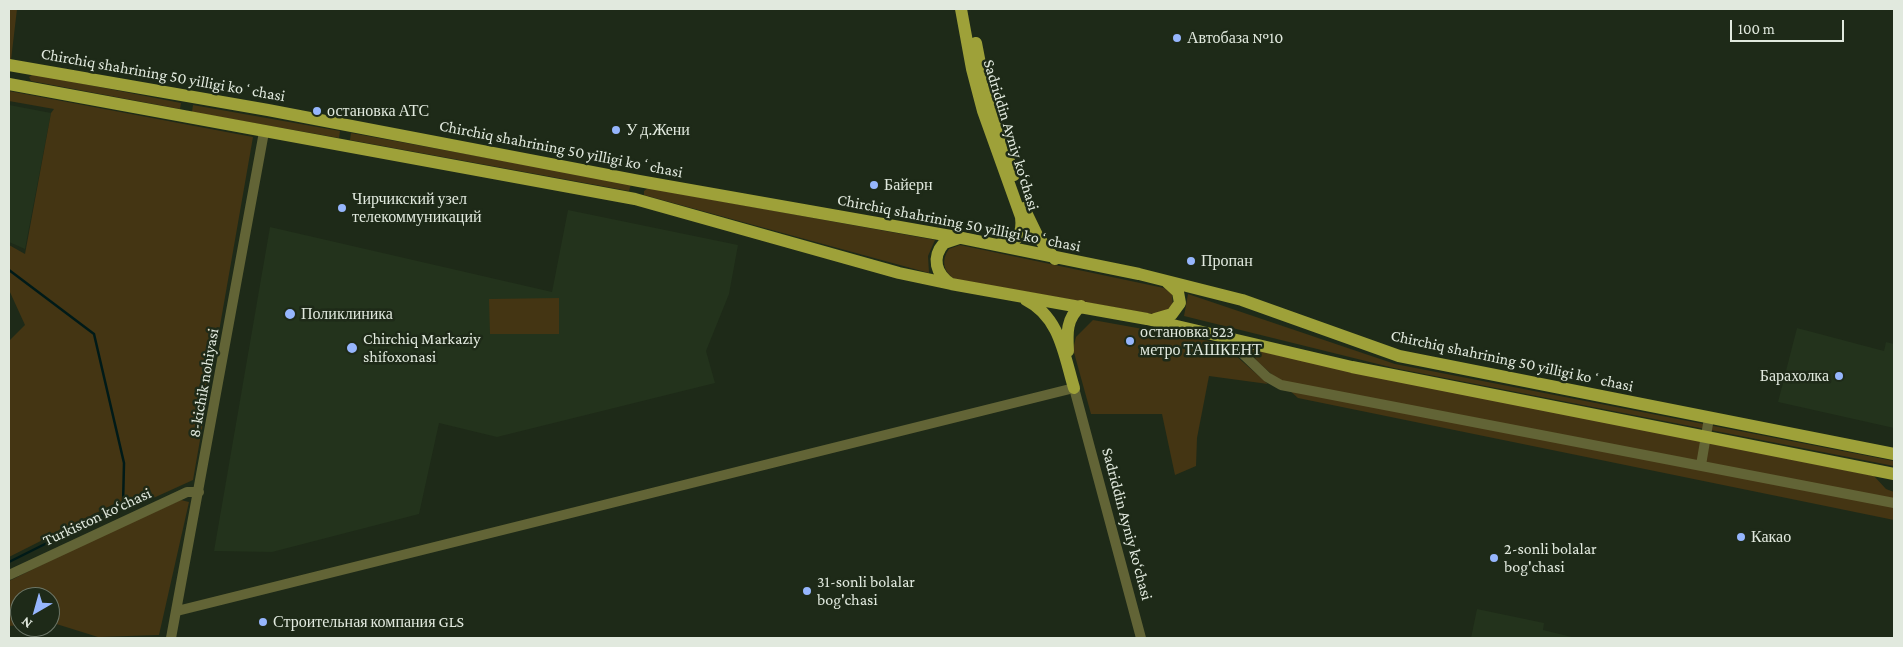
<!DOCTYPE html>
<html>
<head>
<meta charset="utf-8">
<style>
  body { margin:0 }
  #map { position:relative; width:1903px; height:647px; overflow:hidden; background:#1e2a18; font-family:"Crimson Pro",serif }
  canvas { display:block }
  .frame { position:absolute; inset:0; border:10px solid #e1e9de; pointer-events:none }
  .north { position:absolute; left:10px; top:587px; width:50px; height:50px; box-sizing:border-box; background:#1e2a18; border:1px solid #6c7667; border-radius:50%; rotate:218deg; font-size:14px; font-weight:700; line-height:20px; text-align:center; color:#e1e9de }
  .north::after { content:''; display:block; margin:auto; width:18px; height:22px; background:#96b6fd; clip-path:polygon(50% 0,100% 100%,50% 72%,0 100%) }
  .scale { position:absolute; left:1730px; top:20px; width:114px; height:22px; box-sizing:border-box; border:2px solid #e1e9de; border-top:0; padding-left:6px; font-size:15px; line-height:18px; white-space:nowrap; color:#e1e9de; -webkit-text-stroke:4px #1e2a18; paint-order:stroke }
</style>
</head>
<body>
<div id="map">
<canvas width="1903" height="647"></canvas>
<div class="frame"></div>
<div class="north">N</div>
<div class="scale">100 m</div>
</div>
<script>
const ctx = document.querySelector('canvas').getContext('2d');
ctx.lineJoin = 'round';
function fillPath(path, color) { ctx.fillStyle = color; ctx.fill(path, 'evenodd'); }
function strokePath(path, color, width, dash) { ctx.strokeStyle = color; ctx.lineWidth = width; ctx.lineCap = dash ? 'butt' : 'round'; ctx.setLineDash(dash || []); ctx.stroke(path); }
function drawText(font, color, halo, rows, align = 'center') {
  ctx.font = font + ' "Crimson Pro",serif'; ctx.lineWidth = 5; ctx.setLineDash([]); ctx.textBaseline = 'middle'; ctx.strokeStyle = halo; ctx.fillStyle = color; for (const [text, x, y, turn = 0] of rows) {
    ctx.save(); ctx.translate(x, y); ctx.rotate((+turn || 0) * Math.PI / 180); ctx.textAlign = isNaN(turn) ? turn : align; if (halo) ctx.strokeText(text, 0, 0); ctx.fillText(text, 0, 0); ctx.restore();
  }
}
fillPath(new Path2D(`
  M9,105L51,113L25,249L9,242Z
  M568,210L738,245L729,294L706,351L715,383L497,437L439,423L419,514L272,552L214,551L270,227L552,292Z
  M1797,328L1884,351L1886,342L1894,344V428L1778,402Z
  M1477,609L1544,623L1543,630L1576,638H1471Z`), '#23331c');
fillPath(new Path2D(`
  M9,9H17L11,60L9,59Z
  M33,74L181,103L180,109L31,81L29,77Z
  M9,91L253,137L193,480L149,500L116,503L9,557V341L25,325L9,290V245L25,254L51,113L54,109L9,101Z
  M193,105L340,131L339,138L192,112Z
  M351,133L631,184L629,191L350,140Z
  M648,188L935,240L928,256L929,273L644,195V191Z
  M960,245L1164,288L1172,294L1173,306L1158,315L954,279C943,271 941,260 949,249Z
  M1188,294L1395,364L1894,461V466L1394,368L1184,316Z
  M559,298V334H490L489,299Z
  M1093,320L1215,342L1227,348L1268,384L1209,376L1197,438L1196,466L1175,475L1162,414H1091L1073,349L1076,337Z
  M1249,349L1874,476L1886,489L1894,492V520L1298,398L1257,361Z
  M181,500L189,502L159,635L98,637L50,622V597H20V625L9,626V581L90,541Z`), '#443513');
strokePath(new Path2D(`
  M9,270L94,334L124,463L123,505L9,562`), '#001a18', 2.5);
strokePath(new Path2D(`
  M1225,337L1267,377L1281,385L1894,503
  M1701,465L1709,418
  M9,575L187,492H199
  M177,611L1074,388L1141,638
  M171,638L264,132`), '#626436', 10);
strokePath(new Path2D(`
  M961,9L972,69L983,111L1021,217C1023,233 1018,244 1000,244
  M976,43L986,95L1014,175
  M9,65L268,110L639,181L962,238L1139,274L1242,300L1399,356L1894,454
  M9,84L635,199L899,273L951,284L1147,319L1352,367L1894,474
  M1024,208L1038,237L1055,259
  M951,284C936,274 931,258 944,243L959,238
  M1026,300C1060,317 1064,355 1074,388
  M1155,319L1172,314L1180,303L1178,292L1167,282
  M1068,351C1067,334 1066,318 1081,306`), '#9ea139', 12);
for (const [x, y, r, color] of [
  [1177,38,5,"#96b6fd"],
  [317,111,5,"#96b6fd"],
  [616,130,5,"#96b6fd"],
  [874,185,5,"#96b6fd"],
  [342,208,5,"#96b6fd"],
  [1191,261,5,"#96b6fd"],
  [290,314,6,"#96b6fd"],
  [1130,341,5,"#96b6fd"],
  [352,348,6,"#96b6fd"],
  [1839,376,5,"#96b6fd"],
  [1741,537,5,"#96b6fd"],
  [1494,558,5,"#96b6fd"],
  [807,591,5,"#96b6fd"],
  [263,622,5,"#96b6fd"]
]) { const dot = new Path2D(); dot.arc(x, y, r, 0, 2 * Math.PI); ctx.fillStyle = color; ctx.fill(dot); strokePath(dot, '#1e2a18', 2); }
drawText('16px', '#e1e9de', '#1e2a18', [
  ["Автобаза №10",1187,38],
  ["остановка АТС",327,111],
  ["У д.Жени",626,130],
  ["Байерн",884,185],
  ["Чирчикский узел",352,199],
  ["телекоммуникаций",352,217],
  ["Пропан",1201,261],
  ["Поликлиника",301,314],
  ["остановка 523",1140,332],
  ["метро ТАШКЕНТ",1140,350],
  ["Chirchiq Markaziy",363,339],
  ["shifoxonasi",363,357],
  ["Барахолка",1829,376,"right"],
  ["Какао",1751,537],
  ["2-sonli bolalar",1504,549],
  ["bog'chasi",1504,567],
  ["31-sonli bolalar",817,582],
  ["bog'chasi",817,600],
  ["Строительная компания GLS",273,622]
], 'left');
drawText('16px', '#e1e9de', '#1e2a18', [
  ["Chirchiq shahrining 50 yilligi koʻchasi",163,75,10],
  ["Sadriddin Ayniy ko‘chasi",1011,135,73],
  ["Chirchiq shahrining 50 yilligi koʻchasi",561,149,11],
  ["Chirchiq shahrining 50 yilligi koʻchasi",959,223,11],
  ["Chirchiq shahrining 50 yilligi koʻchasi",1512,361,12],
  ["8-kichik nohiyasi",204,383,-80],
  ["Turkiston ko‘chasi",97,517,-25],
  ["Sadriddin Ayniy ko‘chasi",1127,524,75]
]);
</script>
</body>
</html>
